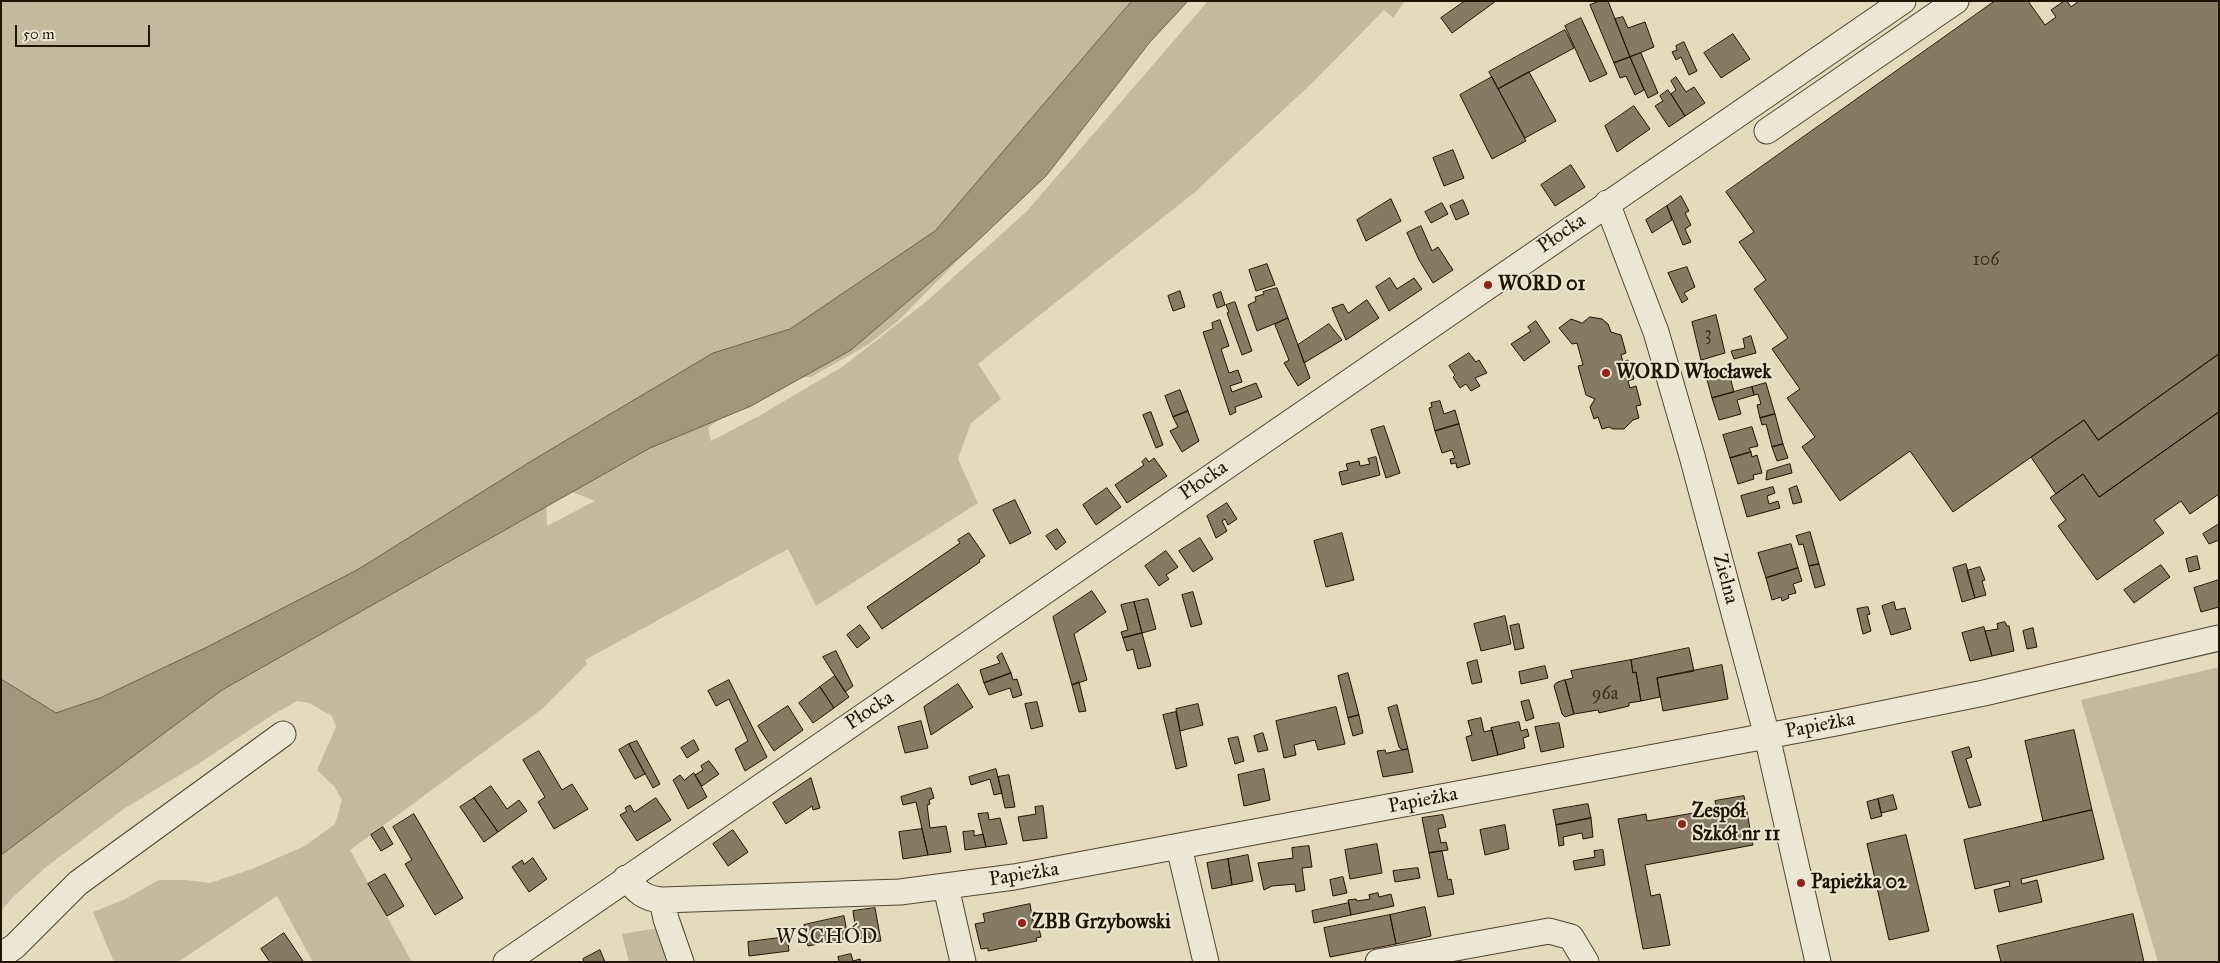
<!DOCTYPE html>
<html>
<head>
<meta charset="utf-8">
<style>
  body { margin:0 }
  #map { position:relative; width:2220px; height:963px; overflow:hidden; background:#e5d9be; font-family:"IM FELL Great Primer",serif }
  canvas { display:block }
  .frame { position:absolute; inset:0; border:2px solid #211402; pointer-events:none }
  .scale { position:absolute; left:15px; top:25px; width:135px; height:22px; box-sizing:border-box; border:2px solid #211402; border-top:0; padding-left:6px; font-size:15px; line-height:18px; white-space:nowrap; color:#211402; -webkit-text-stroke:4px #eee6d5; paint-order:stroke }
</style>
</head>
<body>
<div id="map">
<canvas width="2220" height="963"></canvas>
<div class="frame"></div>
<div class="scale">50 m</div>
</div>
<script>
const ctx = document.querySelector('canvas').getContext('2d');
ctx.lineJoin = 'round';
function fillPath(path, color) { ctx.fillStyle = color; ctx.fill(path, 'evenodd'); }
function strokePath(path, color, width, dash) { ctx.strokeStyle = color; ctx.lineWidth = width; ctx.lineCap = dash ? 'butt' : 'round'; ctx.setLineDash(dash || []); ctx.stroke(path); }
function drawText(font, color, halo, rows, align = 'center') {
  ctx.font = font + ' "IM FELL Great Primer",serif'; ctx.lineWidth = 4; ctx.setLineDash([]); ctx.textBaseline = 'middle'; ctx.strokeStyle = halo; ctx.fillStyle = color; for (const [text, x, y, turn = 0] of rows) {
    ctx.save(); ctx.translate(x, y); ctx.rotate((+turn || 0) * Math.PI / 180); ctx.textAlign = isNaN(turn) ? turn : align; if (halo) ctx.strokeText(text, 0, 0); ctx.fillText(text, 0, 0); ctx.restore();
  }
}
fillPath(new Path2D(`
  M1,1H1176L999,215L968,250L898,321L869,344L811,377L777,378L726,413L708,428L711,441L759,416L842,367L927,301L1027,211L1208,1H1405L1393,18L1384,10L1311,84L1195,192L978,364L1001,399L971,423L958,459L978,503L816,606L788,549L585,660L587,664L542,709L350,850L412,962H313L277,896L178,962H114L93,912L123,900L159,880H186L210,883L252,869L305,846L335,824L342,800L334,786L317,770L336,727L332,716L309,703L297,701L274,714L198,764L125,808L46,867L12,898L1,911ZM568,490L595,501L547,526L546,498Z
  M2219,667V962H2158L2081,700Z
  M658,928L667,962H629L622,934Z`), '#c4b89e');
const water = new Path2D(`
  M1132,1H1188L1150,42L1046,176L970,248L851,350L751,406L650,448L222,690L1,855V679L56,713L100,698L207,647L357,570L538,457L713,353L790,329L935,231Z`);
fillPath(water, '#a2967e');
strokePath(water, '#6e624c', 1);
const building = new Path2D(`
  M1465,1H1496L1452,33L1441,18Z
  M1600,1H1608L1630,57L1614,63L1590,5Z
  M1995,1H2028L2045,25L2056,17L2051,10L2064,1H2067L2071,7L2079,1H2219V354L2098,440L2084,420L1953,512L1910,451L1840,501L1802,447L1815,437L1787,398L1800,389L1772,349L1788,338L1754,289L1766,280L1739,242L1754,232L1726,192Z
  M1623,17L1628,28L1645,22L1654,47L1630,57L1615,19Z
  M1581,18L1607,74L1590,82L1565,26Z
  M1565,30L1574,48L1498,89L1489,72Z
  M1733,34L1750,59L1721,78L1704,53Z
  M1684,42L1697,71L1689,75L1681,57L1676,60L1672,52L1677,50L1676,46Z
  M1641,53L1658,93L1648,98L1630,57Z
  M1630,57L1644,90L1635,95L1626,76L1620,78L1614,63Z
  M1529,72L1556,121L1525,138L1498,89Z
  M1492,77L1526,141L1492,159L1460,95Z
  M1676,77L1686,92L1694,87L1705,103L1685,116L1671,94L1676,90L1671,81Z
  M1668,90L1685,116L1669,127L1655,106L1663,101L1660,96Z
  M1634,106L1650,129L1617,152L1605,126Z
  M1453,150L1464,178L1444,186L1433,158Z
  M1571,165L1585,187L1555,206L1541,185Z
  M1681,196L1689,211L1685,213L1691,225L1685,229L1691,242L1683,245L1667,206Z
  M1391,199L1401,221L1366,241L1357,220Z
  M1463,200L1469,214L1456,220L1450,206Z
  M1442,203L1448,214L1431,223L1425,212Z
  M1667,206L1672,220L1652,233L1646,220Z
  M1421,226L1432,251L1438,247L1453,270L1433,283L1419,260L1407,233Z
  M1267,264L1275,285L1256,291L1249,270Z
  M1687,267L1695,287L1684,293L1688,299L1682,303L1668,273Z
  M1390,278L1397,289L1414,278L1422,289L1389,311L1376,287Z
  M1277,288L1288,318L1257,331L1248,305L1256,301L1255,297L1264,294L1263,292Z
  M1180,291L1185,307L1173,311L1168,296Z
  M1221,292L1225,305L1217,308L1213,295Z
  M1367,300L1379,318L1346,340L1332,308L1343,304L1348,313Z
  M1235,302L1252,351L1242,355L1227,313L1229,312L1226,305Z
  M1716,315L1725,353L1701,360L1692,322Z
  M1590,317L1602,319L1608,324L1611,332L1621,335L1626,353L1621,355L1623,362L1628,360L1634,379L1628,381L1630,388L1636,386L1641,405L1636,406L1639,418L1633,420L1624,429H1613L1609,427L1602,429L1598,417L1594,419L1590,407L1595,399L1586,395L1578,366L1583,365L1577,343L1572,344L1559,328L1571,319L1582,323Z
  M1288,318L1310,378L1298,386L1284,363L1289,360L1275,325Z
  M1220,320L1229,346L1221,349L1229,373L1238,370L1242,382L1230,386L1232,392L1256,383L1262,397L1235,407L1236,412L1230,415L1203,332L1213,329L1212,323Z
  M1536,321L1550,342L1524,361L1511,344L1531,331L1528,327Z
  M1329,324L1342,340L1304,363L1298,345Z
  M1751,336L1756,353L1734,359L1731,351L1745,348L1743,339Z
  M1469,353L1476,362L1479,360L1487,373L1475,378L1480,386L1471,391L1466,384L1460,388L1453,377L1455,375L1449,366Z
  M2219,354V412L2099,497L2083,474L2056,494L2031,457L2084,420L2098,440Z
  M1728,369L1734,392L1712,398L1706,376Z
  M1766,383L1775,414L1760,418L1757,405L1761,404L1758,394L1754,395L1752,387Z
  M1752,387L1754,395L1737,400L1741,414L1719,420L1712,398Z
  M1180,390L1188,411L1173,417L1165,396Z
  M1440,401L1444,414L1455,410L1459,424L1435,431L1429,408L1432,407L1431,403Z
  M1188,411L1199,441L1182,452L1170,431L1178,427L1173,417Z
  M1151,412L1163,445L1156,448L1143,415Z
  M2219,412V494L2190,514L2181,501L2154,520L2164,533L2097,580L2058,526L2066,520L2050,498L2083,474L2099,497Z
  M1775,414L1783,444L1772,447L1766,424L1762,425L1760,418Z
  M1459,424L1470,464L1457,468L1456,463L1451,464L1450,459L1455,458L1452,450L1442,453L1435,431Z
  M1384,426L1400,473L1386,478L1371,430Z
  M1752,427L1758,446L1749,448L1751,452L1730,458L1723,435Z
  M1783,444L1788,458L1777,461L1772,447Z
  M1751,452L1752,457L1757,455L1762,473L1753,475L1754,479L1738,484L1730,458Z
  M1376,457L1380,475L1342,485L1339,472L1348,470L1346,464L1359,461L1360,466L1370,464L1368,459Z
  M1146,458L1149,462L1154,458L1167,476L1127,503L1115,485L1144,465L1142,462Z
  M1790,464L1792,473L1766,480L1767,471Z
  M1797,486L1802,502L1793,504L1789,489Z
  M1773,487L1775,493L1767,496L1769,504L1778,501L1780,508L1747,517L1741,496Z
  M1107,488L1121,507L1096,525L1083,505Z
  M1015,500L1031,533L1010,544L993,510Z
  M1227,503L1237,519L1228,525L1225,519L1222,521L1227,531L1216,538L1207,516Z
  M2219,524V540L2209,544L2203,534Z
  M1057,529L1066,542L1056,550L1046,536Z
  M1810,532L1819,564L1809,566L1803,544L1799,545L1796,536Z
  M969,533L985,556L979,560L980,562L882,629L867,607L960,543L958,540Z
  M1342,533L1354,580L1326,587L1314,541Z
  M1200,538L1213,559L1193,572L1179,551Z
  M1791,544L1798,568L1766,578L1758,553Z
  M1166,551L1178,567L1166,575L1169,579L1159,586L1145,566Z
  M2197,556L2200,569L2189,572L2186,559Z
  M1819,564L1825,585L1815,588L1809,566Z
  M1966,564L1975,598L1962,602L1953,568Z
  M2161,565L2170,577L2134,603L2124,590Z
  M1980,567L1985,580L1982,581L1986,595L1975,598L1967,571Z
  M1798,568L1802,581L1793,584L1796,593L1788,595L1789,598L1782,601L1781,597L1772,600L1766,578Z
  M2219,580V607L2201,612L2194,588Z
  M1092,591L1106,612L1074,634L1087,680L1072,685L1053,617Z
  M1193,592L1202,624L1191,627L1182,595Z
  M1148,599L1156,629L1142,633L1134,602Z
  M1134,602L1142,633L1123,638L1121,632L1128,630L1121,605Z
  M1894,602L1896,610L1905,608L1911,629L1891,635L1882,606Z
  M1868,607L1870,614L1867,615L1871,631L1863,634L1857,609Z
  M1505,616L1511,644L1481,651L1474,624Z
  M2005,622L2007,626H2009L2014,651L1992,656L1985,631L1998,629L1997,624Z
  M1519,624L1524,648L1515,650L1510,626Z
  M860,625L870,638L857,648L847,635Z
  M1984,627L1992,656L1970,661L1962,633Z
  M2033,628L2037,647L2027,649L2023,631Z
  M1142,633L1151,666L1138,669L1133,649L1127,651L1123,638Z
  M1689,648L1694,671L1657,678L1660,697L1641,701L1636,672L1633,673L1631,660Z
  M836,651L853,686L845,692L823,657Z
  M1002,653L1011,673L984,683L980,670L1000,663L997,657Z
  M1477,660L1482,682L1472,684L1467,663Z
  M1631,660L1633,673L1636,672L1641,701L1629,703V706L1599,713L1598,710L1574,714L1565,680L1573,678L1571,671Z
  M1722,665L1728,699L1663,711L1657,678Z
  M1545,666L1548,678L1521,684L1519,672Z
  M1011,673L1013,680L1017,679L1022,695L1013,698L1010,688L989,695L984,683Z
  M1348,673L1359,715L1348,718L1338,676Z
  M835,676L849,697L834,708L820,687Z
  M729,680L767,757L745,771L735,749L748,741L729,699L716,706L708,691Z
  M1565,680L1574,714L1565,717L1562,714L1554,686L1556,683Z
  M1079,682L1086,711L1079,712L1072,685Z
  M958,684L973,707L931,735L924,707Z
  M820,687L834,708L813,723L799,703Z
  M1529,700L1534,718L1526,721L1521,702Z
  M1037,702L1043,726L1031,729L1025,704Z
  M1198,704L1203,725L1180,731L1176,709Z
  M1397,705L1408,749L1402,750L1399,747L1388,708Z
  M788,706L803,730L774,751L758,726Z
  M1336,707L1345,744L1318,750L1315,740L1294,745L1296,755L1284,758L1276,721Z
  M1176,712L1187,766L1176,769L1163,715Z
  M1359,715L1363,733L1353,736L1348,718Z
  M1481,718L1484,732L1492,730L1498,755L1472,761L1466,737L1472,735L1468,721Z
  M921,721L928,748L905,753L898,727Z
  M1519,722L1521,731L1527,729L1529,736L1523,738L1525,748L1498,755L1491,728Z
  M1559,723L1564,747L1541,752L1535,727Z
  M2074,730L2092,810L2043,821L2025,741Z
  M1263,733L1268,750L1258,752L1254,736Z
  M1238,737L1244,761L1235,764L1228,739Z
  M694,740L699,750L687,758L681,748Z
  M637,741L660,784L653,788L629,744Z
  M629,744L645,774L635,779L619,750Z
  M1969,747L1972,757L1966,759L1981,805L1969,808L1952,752Z
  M1408,749L1413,772L1383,777L1377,751L1385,750L1386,753Z
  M539,751L562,790L572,784L588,809L554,829L538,802L545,797L523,760Z
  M709,761L719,774L702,786L695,775L703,770L701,766Z
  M996,769L1002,793L994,795L990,779L971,785L969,777Z
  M1264,769L1270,800L1244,806L1238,775Z
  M694,773L707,797L688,809L673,780L680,775L684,780Z
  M1009,775L1015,807L1005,808L998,777Z
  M811,778L820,808L813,810L812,806L786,824L773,803Z
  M491,786L507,809L519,800L527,811L498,832L474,798Z
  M931,788L934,798L929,800L930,804L927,805L930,828L946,826L951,852L928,855L916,802L903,805L901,797Z
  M1893,795L1897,809L1881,813L1878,799Z
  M1744,796L1753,845L1645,865L1651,896L1660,894L1670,945L1643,949L1618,819L1646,814L1647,821L1717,809L1715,801Z
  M474,798L498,832L484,842L460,807Z
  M656,798L671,820L637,841L620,815L627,811L625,808L630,805L634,812Z
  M1878,799L1882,816L1871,819L1867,802Z
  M1588,804L1591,818L1556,825L1553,810Z
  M1043,806L1047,838L1023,841L1018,817L1036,814L1035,807Z
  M2092,810L2104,859L2021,879L2022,884L2037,880L2042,902L1999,912L1994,890L2010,886L2009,881L1975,889L1964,840Z
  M988,813L989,820L1000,818L1007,844L986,847L978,814Z
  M414,814L463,898L435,915L405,864L412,860L393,827Z
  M1443,815L1446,827L1438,829L1441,843L1446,842L1448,850L1429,853L1422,818Z
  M1591,818L1593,837L1583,839L1582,833L1563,837L1564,845L1559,846L1556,825Z
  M1505,825L1509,849L1485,855L1480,830Z
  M383,827L393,844L381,851L371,835Z
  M922,829L928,855L903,859L899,832Z
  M733,830L748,852L728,866L713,844Z
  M974,831V836L983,834L986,847L965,850L963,832Z
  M1906,835L1929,931L1889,940L1867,844Z
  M1377,844L1382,873L1350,879L1345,850Z
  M1309,846L1312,867L1302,868L1305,890L1296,892L1295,884L1272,886L1264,890L1258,863L1293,858L1292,848Z
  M1603,850L1605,865L1575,870L1573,861L1595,857L1594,851Z
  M1442,851L1448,880L1451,879L1454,894L1438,897L1429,853Z
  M1248,855L1253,881L1232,885L1228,859Z
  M533,858L547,879L529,892L512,867L522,860L524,864Z
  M1228,859L1232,885L1212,889L1207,863Z
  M1418,868L1420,878L1395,882L1393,871Z
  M385,874L404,906L387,916L368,884Z
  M1343,877L1347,893L1333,896L1330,880Z
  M1378,893L1379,897L1391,894L1394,906L1351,915L1348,900L1356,899L1357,901L1370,899L1369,895Z
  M1349,903L1351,915L1314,923L1312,911Z
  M1030,904L1033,921L1037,920L1041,937L1036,938L1037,941L988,951V948L981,949L975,924L985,922L983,914Z
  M1425,907L1431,936L1396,944L1390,915Z
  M875,908L881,941L871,942L870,937L857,939L853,911Z
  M2133,914L2144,962H2001L1997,946Z
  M1390,915L1396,944L1330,957L1324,928Z
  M844,916L848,938L808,946L804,925Z
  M284,933L303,961L302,962H270L261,949Z
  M787,937L789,951L749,956L748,942Z
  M600,950L605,962H584L583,959Z
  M851,954L853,961L860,959L861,962H839L838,957Z`);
fillPath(building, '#877a64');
strokePath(building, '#211402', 1);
const minor = new Path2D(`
  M1767,131L1956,1
  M1607,203L1656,332L1692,456L1767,736L1818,962
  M1179,847L1206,962
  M626,878C636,891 645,899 662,900L900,892L1014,877L1836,723L1984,693L2219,638
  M946,887L963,962
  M662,900L666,919L681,962
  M1,956L15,946L78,883L283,734
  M506,962L1903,1
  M1378,962L1549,931L1571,937L1586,962`);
strokePath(minor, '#524531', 27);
strokePath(minor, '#eee6d5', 25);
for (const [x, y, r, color] of [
  [1488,285,5,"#8f2418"],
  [1606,373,5,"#8f2418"],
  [1682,824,5,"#8f2418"],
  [1801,883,5,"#8f2418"],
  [1022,923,5,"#8f2418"]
]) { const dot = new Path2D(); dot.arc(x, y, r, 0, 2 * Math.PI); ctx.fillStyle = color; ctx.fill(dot); strokePath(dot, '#eee6d5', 2); }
drawText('18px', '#3a2e1a', null, [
  ["106",1986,261],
  ["3",1708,335],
  ["96a",1605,695]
]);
drawText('20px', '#211402', '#eee6d5', [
  ["Płocka",1562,234,-35],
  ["Płocka",1204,481,-35],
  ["Zielna",1725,579,75],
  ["Płocka",870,711,-34],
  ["Papieżka",1820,726,-11],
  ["Papieżka",1423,801,-11],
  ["Papieżka",1024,875,-9]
]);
drawText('bold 20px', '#211402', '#eee6d5', [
  ["WORD 01",1498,285],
  ["WORD Włocławek",1616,373],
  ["Zespół",1692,812],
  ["Szkół nr 11",1692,835],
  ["Papieżka 02",1811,883],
  ["ZBB Grzybowski",1032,923]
], 'left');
ctx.letterSpacing = '1px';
drawText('21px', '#211402', '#eee6d5', [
  ["WSCHÓD",827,938]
]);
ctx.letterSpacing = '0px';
</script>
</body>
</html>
